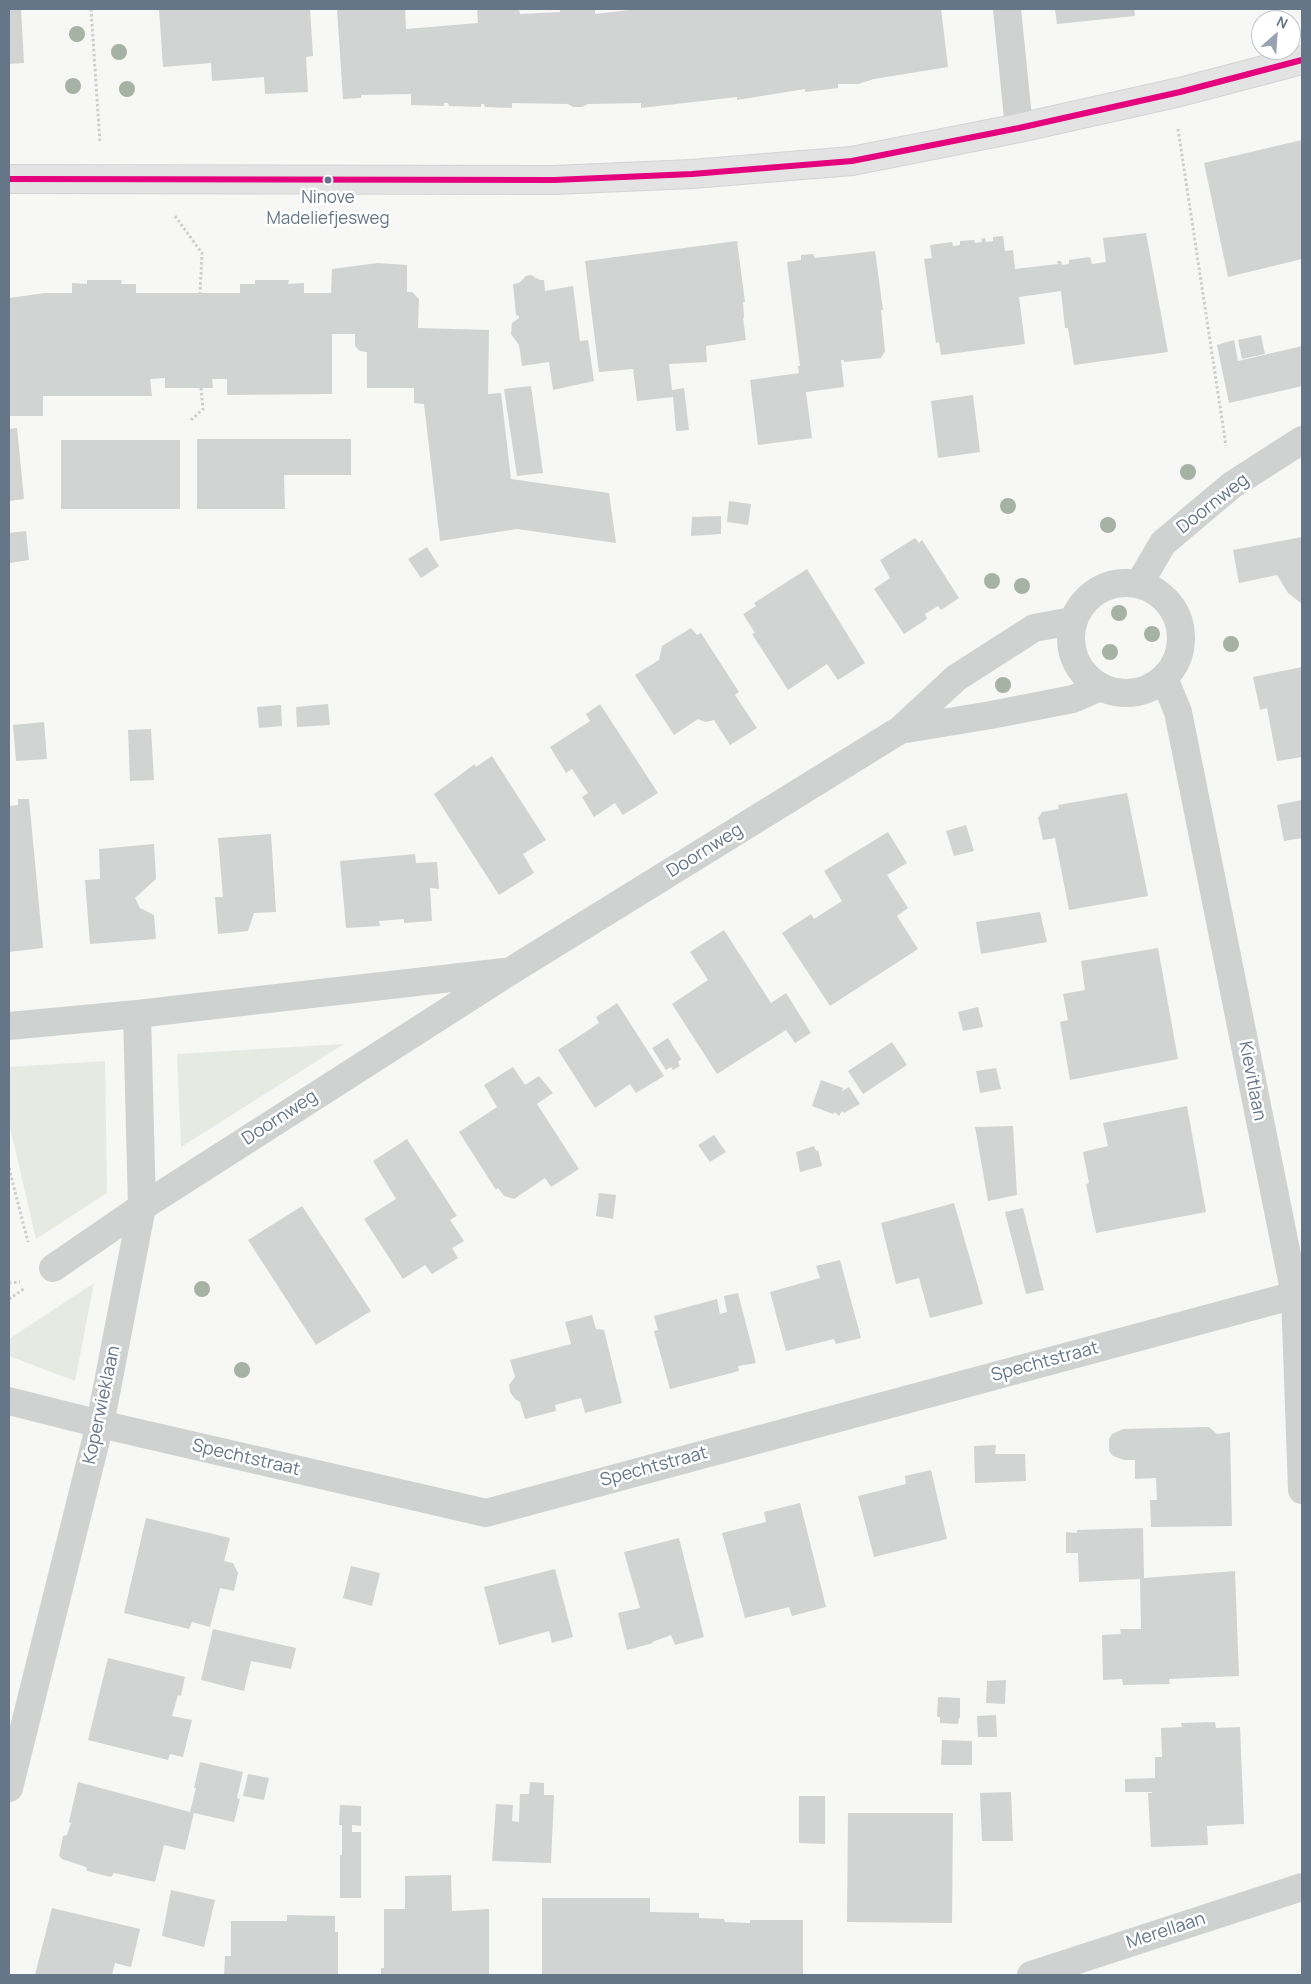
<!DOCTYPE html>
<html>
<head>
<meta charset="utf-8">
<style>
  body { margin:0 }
  #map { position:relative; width:1311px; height:1984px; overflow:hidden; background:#f7f7f5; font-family:Manrope,sans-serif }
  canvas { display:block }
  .frame { position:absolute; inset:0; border:10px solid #647688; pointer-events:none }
  .north { position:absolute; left:1251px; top:10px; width:50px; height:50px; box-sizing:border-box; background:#fff; border:1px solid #c1c8cf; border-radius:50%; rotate:26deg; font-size:14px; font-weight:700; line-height:20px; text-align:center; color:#647688 }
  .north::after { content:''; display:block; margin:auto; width:18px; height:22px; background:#97a3ae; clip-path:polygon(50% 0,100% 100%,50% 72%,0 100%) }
</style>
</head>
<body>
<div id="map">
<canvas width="1311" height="1984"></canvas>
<div class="frame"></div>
<div class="north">N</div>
</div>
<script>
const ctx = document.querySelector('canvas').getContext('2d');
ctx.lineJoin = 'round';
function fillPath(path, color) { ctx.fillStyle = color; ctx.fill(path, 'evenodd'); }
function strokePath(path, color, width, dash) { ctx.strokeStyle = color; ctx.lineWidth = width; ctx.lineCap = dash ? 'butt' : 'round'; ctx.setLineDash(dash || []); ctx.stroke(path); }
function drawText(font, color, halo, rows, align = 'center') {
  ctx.font = font + ' Manrope,sans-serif'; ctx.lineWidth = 5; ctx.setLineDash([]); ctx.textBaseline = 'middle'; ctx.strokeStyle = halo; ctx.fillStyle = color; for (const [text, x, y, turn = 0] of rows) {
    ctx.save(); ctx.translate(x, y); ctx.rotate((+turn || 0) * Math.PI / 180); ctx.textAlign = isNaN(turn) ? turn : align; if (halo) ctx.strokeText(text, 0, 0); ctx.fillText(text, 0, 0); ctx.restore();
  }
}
fillPath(new Path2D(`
  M344,1044L181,1147L177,1054Z
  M105,1061L107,1193L36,1239L9,1123V1067Z
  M94,1283L75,1381L9,1356V1339Z`), '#e6eae3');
fillPath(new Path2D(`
  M9,9H21L24,63L9,64Z
  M159,9H310L313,56L306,57L308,92L265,94L264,77L212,81L211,63L163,67Z
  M337,9H405L406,29L478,23L477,9H519L520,14L560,12V9H595V14L630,10V9H941L948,67L874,79L858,84H838V88L805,92V89L737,100V97L641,108V103L588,104L582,107H573L568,104L512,103V108L485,107L484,104H481V107L449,106L448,103H444V106L411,105V94L361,95V98L343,99Z
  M1055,9H1134L1135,16L1057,24Z
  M1302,140V259L1228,277L1204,163Z
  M1146,233L1168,352L1074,365L1068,328H1065L1061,291L1019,297L1025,344L941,355L939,342L936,343L924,259L932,258L930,245L952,242L953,246L960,245V241L974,240L975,243L982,242L981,239L985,238L986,242L993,241V237L1003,236L1005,251L1013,250L1015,269L1058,264L1057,261H1061L1062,265L1069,264V260L1090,257L1092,264L1106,262L1103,238Z
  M737,241L745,302H743L744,318H743L746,340L706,346L707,362L669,364L672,390L684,388L689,430L676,431L673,397L637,401L633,369L599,372L585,261Z
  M875,251L883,310H881L885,351L881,358L844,362V360H841L844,387L806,392L812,438L758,445L750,380L799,373L798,366H800L787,262L801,260V255L813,254L815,258Z
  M378,263L407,265V292H412L419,299L418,328L489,330L488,394L501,393L511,479L609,493L616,543L517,529L440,541L424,404L414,403V388H367V352L360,351L355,346V334H332V394L227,395V379H212L213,388H165V378L150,379L152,396H43V416H9V298L45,293H72V283L87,284V280H122L121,284H136V293H240V284H255V280H289L288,284L304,283V293H331L332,269Z
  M531,275L540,280H544L545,291L573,286L580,341L588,340L594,381L553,390L549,362L522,366L519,345L511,334L512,323L519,318V316L516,315L513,284L519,283L526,276Z
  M1261,335L1265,354L1242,359L1238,340Z
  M1234,340L1238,361L1302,346V386L1229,403L1217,345Z
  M531,386L543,473L517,476L504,389Z
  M973,395L980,452L938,458L931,401Z
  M17,428L24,499L9,501V429Z
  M197,439H351V475H284L285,509H197Z
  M61,440H180V509H61Z
  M729,501L751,504L748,525L727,522Z
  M721,516V534L691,536L692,517Z
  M26,531L29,560L10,563L9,533Z
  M1302,537V604L1288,593L1277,575L1239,583L1233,550Z
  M915,538L919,543L922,540L959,598L941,610L938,606L925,614L927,619L904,634L874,589L890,578L880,560Z
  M427,547L439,566L421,578L408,559Z
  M807,569L865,663L838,680L827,664L788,690L752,634L755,633L743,614L756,606L754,603Z
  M691,628L697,635L701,633L739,692L735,695L757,728L730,745L714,720L705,722L698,719L674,735L635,675L659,660L662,646Z
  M1302,667V757L1277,761L1267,708L1260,710L1253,677Z
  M328,704L330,725L297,727L296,707Z
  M600,704L658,793L623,815L615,803L594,817L582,797L588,793L572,769L566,773L550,747L590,721L586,714Z
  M281,705L282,726L259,728L257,707Z
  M44,722L47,759L16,761L13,725Z
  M151,729L154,780L130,781L128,730Z
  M492,756L546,840L523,854L534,873L499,895L434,794L475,764L476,767Z
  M1127,793L1148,896L1069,910L1055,838L1043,840L1038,818L1042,812L1059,809L1058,805Z
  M18,799H29L43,948L9,952V806L18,805Z
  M1302,800V838L1284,841L1277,805Z
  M966,825L974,851L954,856L946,831Z
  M888,832L907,863L887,875L908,908L897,916L918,949L830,1006L782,933L811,914L814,919L842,901L824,871Z
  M271,834L276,912L254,913L248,931L218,934L215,897H223L218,838Z
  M154,844L156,879L135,898L140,908L154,915L156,939L90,944L85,880L100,879L99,849Z
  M415,854L416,863L437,862L439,889L430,888L432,921L404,923V919L379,921L380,926L346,928L340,861Z
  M1040,912L1047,942L981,954L976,922Z
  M724,930L771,1003L786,993L811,1033L795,1043L786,1030L717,1074L672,1004L708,980L690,952Z
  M1158,948L1178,1059L1070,1080L1060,1022L1068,1020L1063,994L1085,990L1081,961Z
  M617,1003L664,1076L636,1093L630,1084L595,1108L558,1050L599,1023L596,1017Z
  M978,1007L983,1027L963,1031L958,1012Z
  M668,1038L681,1059L678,1062L680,1066L673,1070L671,1067L666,1070L652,1048Z
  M892,1042L907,1065L863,1094L848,1071Z
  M513,1067L525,1085L539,1076L553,1093L537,1104L579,1169L551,1187L545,1178L514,1199L504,1196L498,1188L496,1190L459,1132L497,1107L484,1085Z
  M996,1068L1001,1089L980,1093L976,1071Z
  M821,1080L843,1088L842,1091L849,1087L860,1104L844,1113L842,1111L839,1116L835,1112L833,1114L812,1106Z
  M1187,1106L1206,1212L1096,1233L1086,1184L1089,1183L1083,1152L1108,1146L1103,1123Z
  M1013,1126L1017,1195L988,1201L975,1127Z
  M714,1135L726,1152L710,1162L698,1145Z
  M407,1139L457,1216L450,1220L464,1241L452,1248L458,1258L432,1274L425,1265L403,1279L364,1219L396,1199L373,1161Z
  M814,1146L816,1151L818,1150L822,1166L800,1172L796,1152Z
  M599,1193L616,1195L613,1219L596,1216Z
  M954,1203L983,1304L930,1318L919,1278L896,1284L881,1223Z
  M302,1206L371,1311L316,1345L248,1240Z
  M1023,1208L1044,1290L1026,1294L1005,1212Z
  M840,1260L861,1338L836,1344L834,1339L786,1351L770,1292L820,1278L816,1266Z
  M738,1293L756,1363L738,1366L739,1371L670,1389L654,1331L658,1330L654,1316L717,1299L720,1314L727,1312L724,1296Z
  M592,1315L596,1329L604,1330L622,1403L585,1413L581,1398L555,1405L556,1411L525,1419L520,1402L515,1399L510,1392L509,1385L515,1377L510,1360L571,1344L565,1322Z
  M1209,1427L1217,1434L1230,1432L1232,1526L1151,1527L1150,1500H1157L1156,1478L1135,1479V1460H1124L1113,1456L1109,1451V1439L1112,1434L1123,1429Z
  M996,1445L995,1454H1025L1026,1481L975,1483L974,1446Z
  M931,1470L947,1539L874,1557L858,1496L906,1484L905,1476Z
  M800,1503L826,1607L792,1616L789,1607L745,1618L722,1533L766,1522L764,1512Z
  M146,1518L230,1538L224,1561L233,1563L238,1573L234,1591L220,1588L210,1627L192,1622L189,1629L124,1613Z
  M1143,1528L1144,1578L1235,1571L1239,1676L1169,1679L1170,1684L1123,1685L1122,1679L1103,1680L1102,1635L1121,1634L1120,1629H1141L1140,1579L1079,1582L1078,1553H1066V1532L1077,1533V1530Z
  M679,1538L704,1637L675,1645L671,1635L652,1642L653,1643L627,1650L618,1613L640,1608L624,1552Z
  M351,1566L380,1573L372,1606L343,1598Z
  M555,1569L573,1637L552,1643L549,1631L499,1645L484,1587Z
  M213,1629L296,1648L291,1669L251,1661L244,1691L201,1680Z
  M108,1658L185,1677L181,1696L178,1695L172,1716L192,1720L183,1757L170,1754L168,1760L88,1740Z
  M1006,1680L1005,1704L986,1703L987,1681Z
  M938,1697L960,1698V1718H959L958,1724L940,1723V1717H937Z
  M996,1715L997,1737H978L977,1716Z
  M1215,1722L1216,1728L1240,1727L1244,1824L1207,1826L1208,1845L1151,1847L1148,1793H1152V1792H1125V1779L1155,1778V1757H1162L1161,1728L1182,1727L1181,1723Z
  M942,1740L972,1741V1765H941Z
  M200,1762L243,1772L237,1798L240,1799L234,1822L194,1813L185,1850L164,1845L155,1882L114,1873L111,1877L87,1871L86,1867L62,1859L59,1856L63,1836L67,1835L71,1823L69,1822L78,1782L190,1812L196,1788H194Z
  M248,1774L269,1778L264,1800L243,1796Z
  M530,1782L544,1783V1795H554L551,1863L492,1861L496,1804L513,1805L512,1821L519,1822L520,1794H529Z
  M1011,1792L1013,1841H982L980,1793Z
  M799,1796H825V1844L799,1843Z
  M340,1805L361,1806V1826L352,1825V1832H361V1898H340V1855H342V1825H339Z
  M848,1813H953L952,1923L847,1922Z
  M451,1875L452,1911L489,1909V1975H381V1968H384V1909H405V1876Z
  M171,1890L215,1900L204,1947L162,1936Z
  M542,1898H650V1912L699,1913V1918L724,1919L725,1922L750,1923V1920H803V1975H542Z
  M52,1908L140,1929L131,1967L115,1963L112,1975H35Z
  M287,1915L335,1916V1932H338V1975H224L225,1956H231V1921H287Z`), '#d2d3d3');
const secondary = new Path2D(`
  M9,179L554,180L692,174L852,161L1019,128L1180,92L1302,60`);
strokePath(secondary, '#d2d4d5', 30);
strokePath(new Path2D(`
  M91,9L100,143
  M1178,129L1226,446
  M175,216L202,253L200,293
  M191,420L203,409L201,388
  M9,1168L28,1242
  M9,1283L20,1282
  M9,1299L25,1288`), '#cccecf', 3, [2.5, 2.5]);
strokePath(new Path2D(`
  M1007,9L1019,128
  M1071 638a55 55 0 1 1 110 0a55 55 0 1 1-110 0Z
  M1139,584L1163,543L1232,485L1302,440
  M1164,678L1178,712L1295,1295L1302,1490
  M900,730L991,715L1073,699L1100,687
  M9,1026L137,1014L504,972
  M53,1268L142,1207L509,972L900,730L956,678L1034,628L1072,621
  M9,1401L100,1424L486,1513L1295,1295
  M9,1788L100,1424L142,1207L137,1014
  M1031,1975L1302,1887`), '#d0d2d2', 28);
strokePath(secondary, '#e3e3e3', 28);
strokePath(new Path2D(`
  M9,179L554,180L692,174L852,161L1019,128L1180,92L1302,60`), '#e5007d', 6);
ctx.fillStyle = '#a6b2a3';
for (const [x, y] of [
  [77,34],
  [119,52],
  [73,86],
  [127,89],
  [1188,472],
  [1008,506],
  [1108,525],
  [992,581],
  [1022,586],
  [1119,613],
  [1152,634],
  [1231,644],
  [1110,652],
  [1003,685],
  [202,1289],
  [242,1370]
]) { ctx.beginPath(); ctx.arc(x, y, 8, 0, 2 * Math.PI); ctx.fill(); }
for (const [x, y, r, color] of [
  [328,180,4.5,"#647688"]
]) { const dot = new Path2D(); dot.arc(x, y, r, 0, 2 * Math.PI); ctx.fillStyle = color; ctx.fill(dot); strokePath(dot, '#fff', 2); }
drawText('17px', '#647688', '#fff', [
  ["Ninove",328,198],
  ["Madeliefjesweg",328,219]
]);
drawText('18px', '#647688', '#fff', [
  ["Doornweg",1213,504,-38],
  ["Doornweg",705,851,-32],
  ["Kievitlaan",1252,1081,79],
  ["Doornweg",280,1118,-33],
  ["Spechtstraat",1045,1362,-15],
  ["Koperwieklaan",102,1405,-78],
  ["Spechtstraat",246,1458,13],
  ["Spechtstraat",654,1467,-15],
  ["Merellaan",1166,1931,-18]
]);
</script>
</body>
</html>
